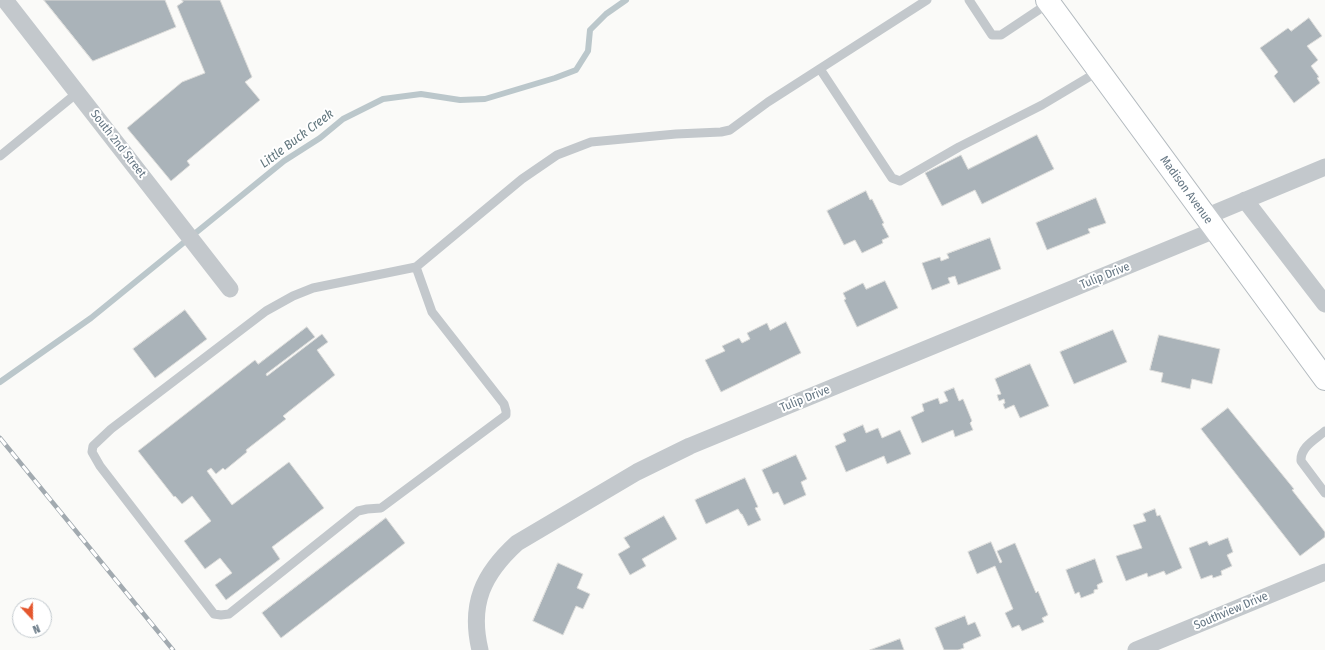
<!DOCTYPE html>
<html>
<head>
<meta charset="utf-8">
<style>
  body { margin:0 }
  #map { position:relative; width:1325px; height:650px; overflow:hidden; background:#fafaf8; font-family:"Fira Sans Condensed",sans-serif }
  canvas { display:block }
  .north { position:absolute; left:12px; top:598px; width:40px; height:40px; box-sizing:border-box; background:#fff; border:1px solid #c1c8cd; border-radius:50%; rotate:158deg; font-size:11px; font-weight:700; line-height:16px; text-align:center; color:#657683 }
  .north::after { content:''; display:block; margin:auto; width:14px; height:18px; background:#e4572e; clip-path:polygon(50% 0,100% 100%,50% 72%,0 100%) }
</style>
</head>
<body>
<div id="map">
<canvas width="1325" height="650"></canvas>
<div class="north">N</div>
</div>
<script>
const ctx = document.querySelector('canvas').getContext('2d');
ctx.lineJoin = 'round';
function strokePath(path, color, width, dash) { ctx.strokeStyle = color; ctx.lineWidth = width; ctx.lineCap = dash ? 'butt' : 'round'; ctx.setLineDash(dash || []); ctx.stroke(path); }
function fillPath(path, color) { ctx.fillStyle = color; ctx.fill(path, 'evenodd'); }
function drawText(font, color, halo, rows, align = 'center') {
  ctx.font = font + ' "Fira Sans Condensed",sans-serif'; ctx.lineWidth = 4; ctx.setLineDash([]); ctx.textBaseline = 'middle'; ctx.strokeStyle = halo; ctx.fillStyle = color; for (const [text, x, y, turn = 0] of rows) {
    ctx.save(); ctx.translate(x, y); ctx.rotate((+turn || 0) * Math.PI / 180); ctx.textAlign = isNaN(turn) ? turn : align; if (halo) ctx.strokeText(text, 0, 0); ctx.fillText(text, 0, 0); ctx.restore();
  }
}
strokePath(new Path2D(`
  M0,382L91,318L284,161L320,138L343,119L383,99L421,94L460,100L485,99L555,78L576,70L588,51L590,30L606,14L626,0`), '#bbc7cb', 6);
const building = new Path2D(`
  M44,0H165L176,27L93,61Z
  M182,0H220L252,77L245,82L260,100L187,161L190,165L171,181L127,128L182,82L205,73L177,6L183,2Z
  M1309,18L1322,36L1307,46L1318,60L1311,66L1319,77L1317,78L1320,83L1294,103L1274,76L1278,72L1260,48L1288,28L1291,31Z
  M1037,135L1054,169L982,204L975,190L942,206L925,173L961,155L968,169Z
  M866,191L870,200L872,199L884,223L882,224L889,237L882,240L883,243L862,253L855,240L844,245L827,211Z
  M1096,198L1106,223L1088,229L1090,233L1047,250L1036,223Z
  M990,238L1001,269L958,285L955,276L948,278L950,283L932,290L922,263L940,257L941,261L949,258L947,254Z
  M885,281L898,308L857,327L844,300L846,299L843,293L863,283L866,289Z
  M185,310L207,339L155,378L133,349Z
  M786,322L801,353L721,392L705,360L725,351L722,346L739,338L742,343L750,339L747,333L767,323L770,330Z
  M307,327L315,337L266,374L267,376L322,334L328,342L317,350L335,375L283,416L286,419L246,450L247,452L225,470L223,468L216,474L211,468L207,471L232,505L289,462L324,508L272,547L280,559L226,600L215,585L232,573L220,558L205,569L184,541L211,521L192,496L182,504L175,496L174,497L138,451L255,360L258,364Z
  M1113,330L1127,362L1074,384L1060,352Z
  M1159,335L1220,349L1212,384L1192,379L1190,389L1161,382L1163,373L1150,370Z
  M1030,364L1049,406L1020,418L1014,405L1005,409L1003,404L1005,403L1004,399L999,401L997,395L1001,394L995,379Z
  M954,388L959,401L963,399L972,421L970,423L973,430L955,437L953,430L922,443L911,417L924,411L922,404L938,398L940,404L948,401L944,392Z
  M1228,408L1294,489L1292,490L1325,532V537L1300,556L1201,429Z
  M863,425L866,433L878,428L882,438L900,430L911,454L887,464L884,456L846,472L835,446L846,441L843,434Z
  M796,455L807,479L801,482L806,495L784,505L778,492L773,494L762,470Z
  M745,478L758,507L755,508L761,520L748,526L742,514H741L738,509L706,524L695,500Z
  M1155,509L1157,516L1160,515L1182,568L1166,575L1164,571L1148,577L1147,573L1126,581L1116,556L1142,548L1133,525L1146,521L1143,514Z
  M664,516L677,539L642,559L646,566L630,575L618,554L630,547L624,538Z
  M386,518L405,543L281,638L262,613Z
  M1228,538L1233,552L1227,555L1232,566L1221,571L1222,575L1213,578L1212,575L1201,579L1189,548L1207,541L1209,545Z
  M991,542L1000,563L1002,562L997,551L1015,543L1036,593L1038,591L1048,615L1042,618L1044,622L1022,631L1019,625L1012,628L1005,613L1013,609L995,566L977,574L968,552Z
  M1095,559L1103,582L1097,585L1098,589L1094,590V593L1081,598L1079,592L1075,594L1066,570Z
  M558,563L583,574L577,588L590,594L583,609L576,606L563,635L533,621Z
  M965,616L968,625L975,622L981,636L963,644L964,648L958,650H944L935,628Z
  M900,639L904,650H870Z`);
fillPath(building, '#aab3b9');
strokePath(building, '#dcdcda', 1);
const secondary = new Path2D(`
  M1047,0L1325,379`);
strokePath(secondary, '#b3babf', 24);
strokePath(new Path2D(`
  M969,0L992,35H1001L1049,3
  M820,69L892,178L900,181L959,147L1042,105L1099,71
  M0,156L77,93
  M416,267L432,312L504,404L506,411V415L381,508L367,509L358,511L229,614L221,615L214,614L100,466L92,452L93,446L111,429L266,311L293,296L313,288L416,267L522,179L557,155L591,142L676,134L721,132L730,130L768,102L927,0
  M1325,431C1316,439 1300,447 1301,461L1325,493`), '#c3c8cc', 9);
strokePath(new Path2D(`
  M5,0L230,289
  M1245,200L1325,304
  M1205,217L1325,167
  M480,650C469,604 483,574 517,543L637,472L690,446L1215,230
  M1136,650L1325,572`), '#c3c8cc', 17);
strokePath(secondary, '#fff', 22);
const rail = new Path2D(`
  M0,438L173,650`);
strokePath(rail, '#a2aab0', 4.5);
strokePath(rail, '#fff', 3, [9]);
drawText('12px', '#657683', '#fff', [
  ["South 2nd Street",118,144,52],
  ["Madison Avenue",1186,190,54],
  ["Tulip Drive",1105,276,-22],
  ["Tulip Drive",805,399,-22],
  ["Southview Drive",1231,611,-23]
]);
drawText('italic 13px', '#60757c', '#fff', [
  ["Little Buck Creek",297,139,-37]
]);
</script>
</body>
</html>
